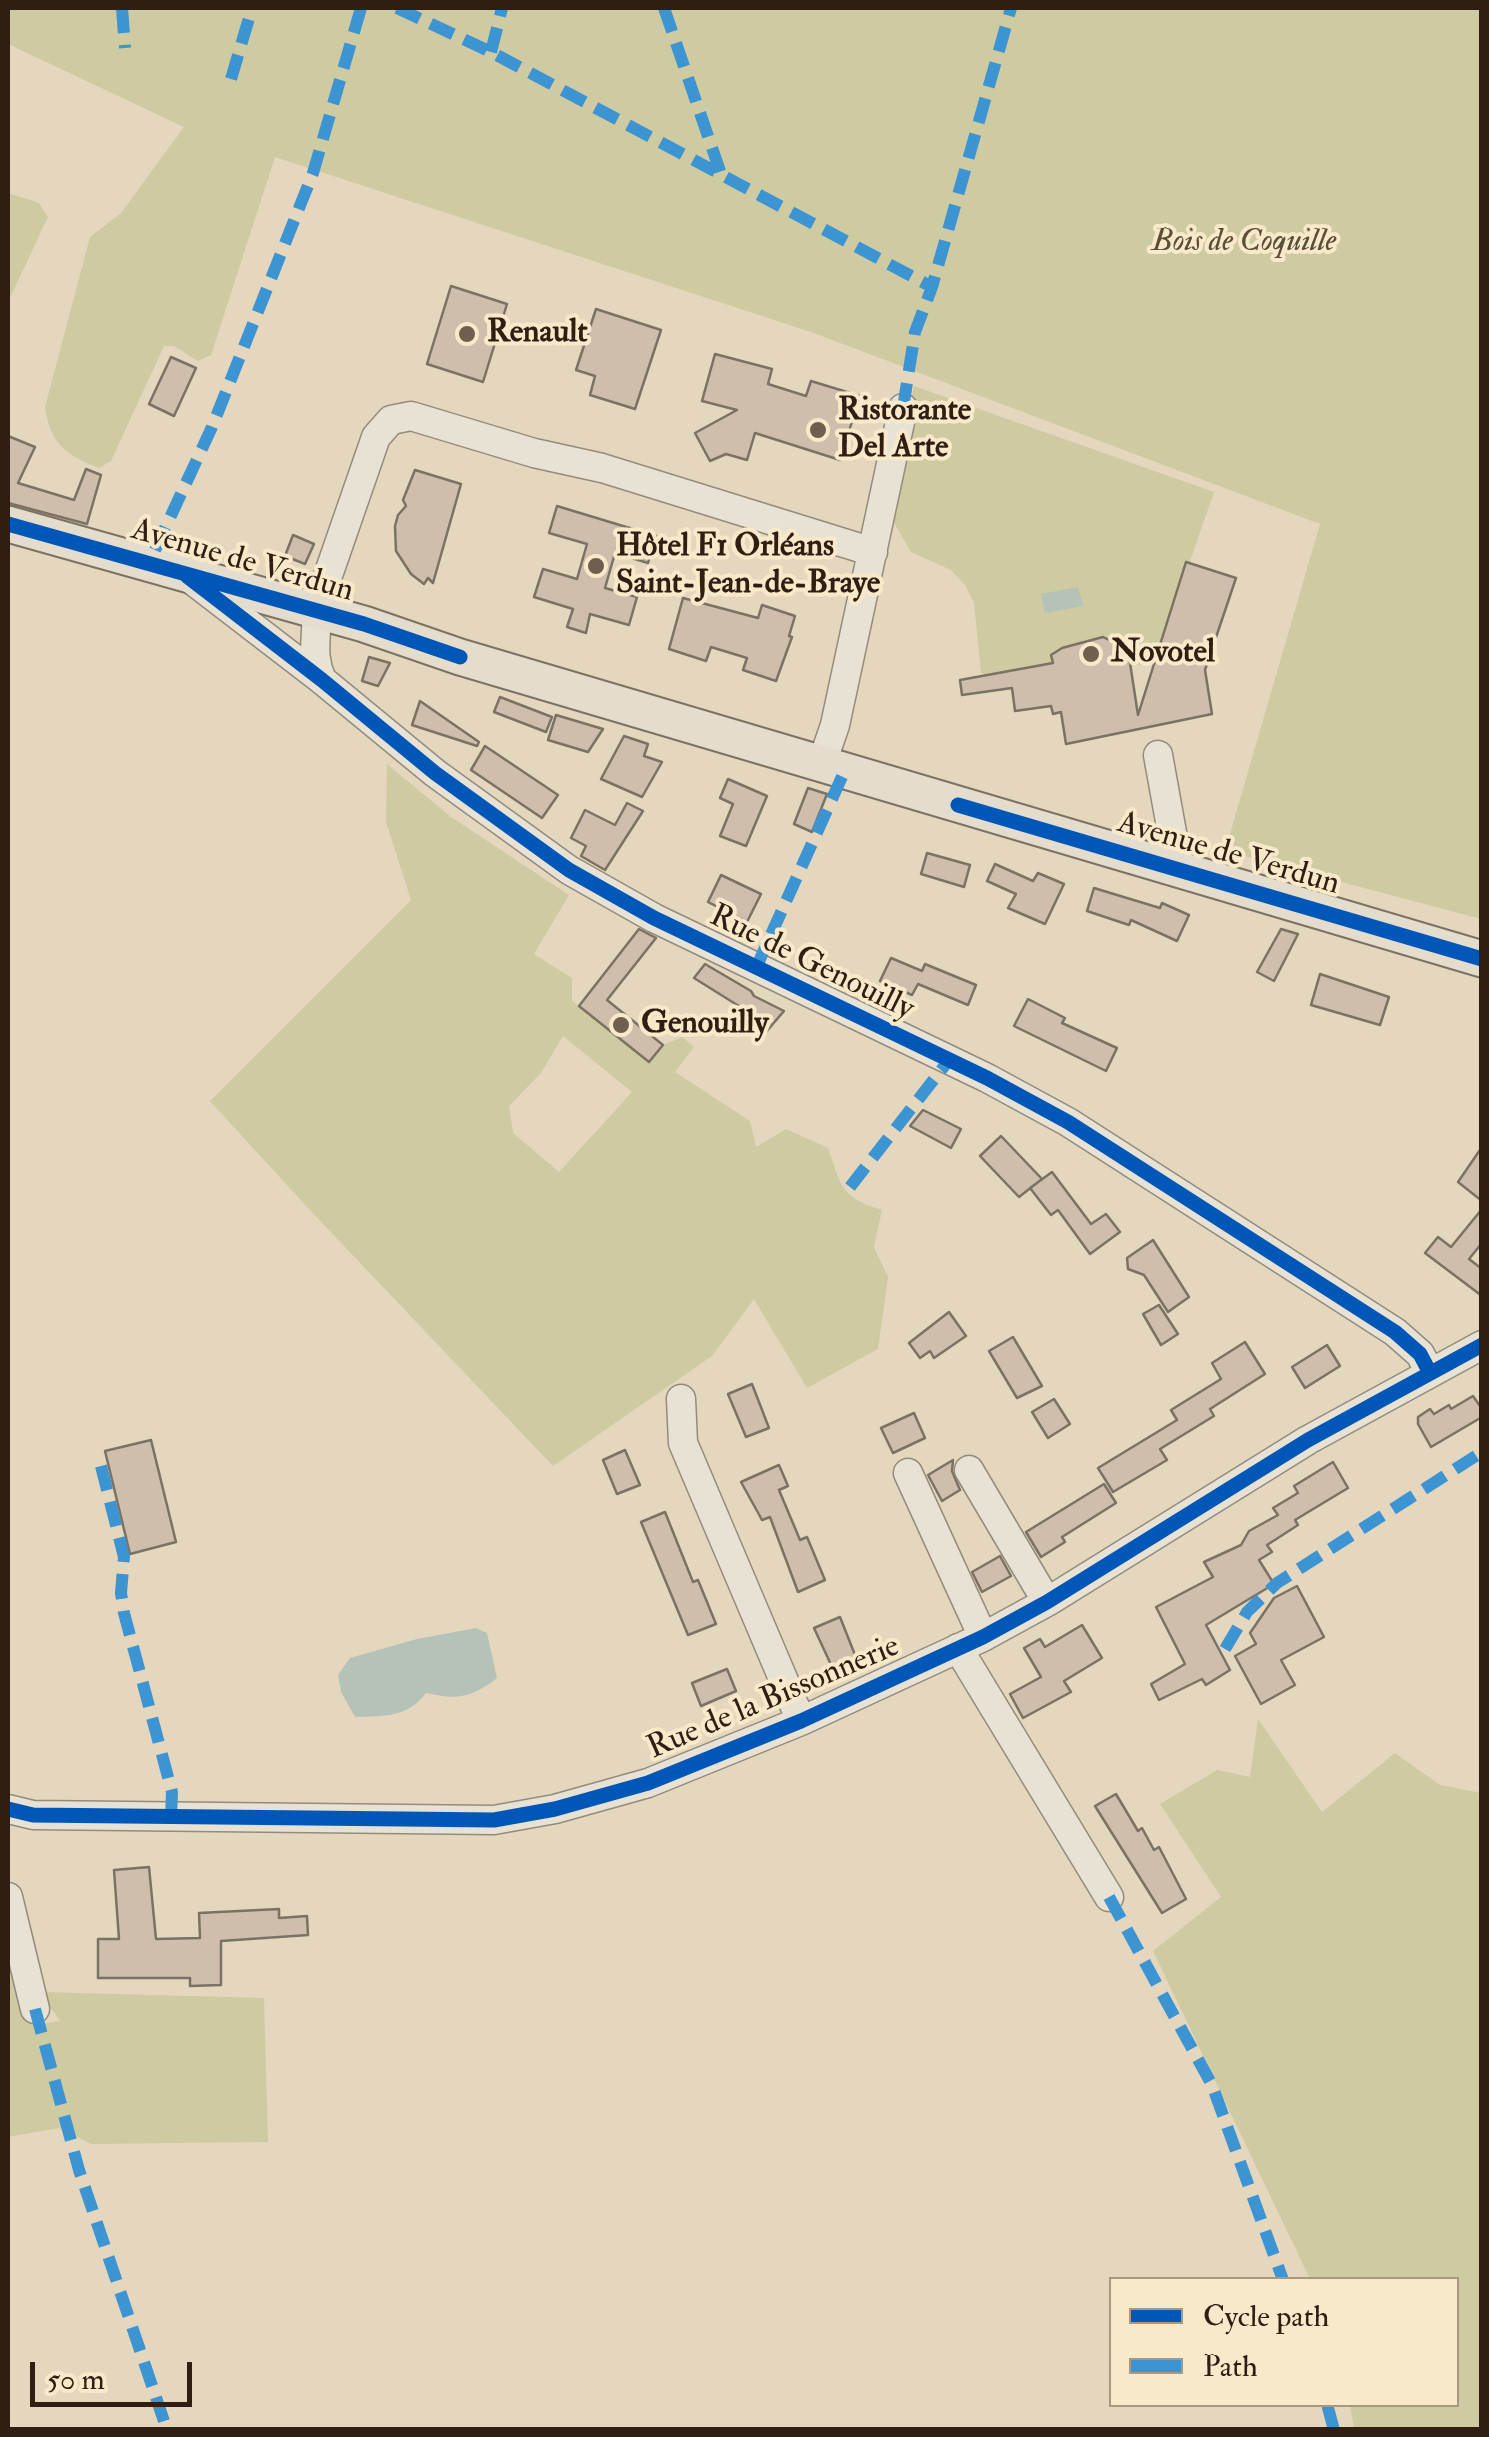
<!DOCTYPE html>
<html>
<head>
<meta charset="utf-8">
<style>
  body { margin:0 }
  #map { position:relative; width:1489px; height:2437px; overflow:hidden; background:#e4d7be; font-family:"IM FELL Double Pica",serif }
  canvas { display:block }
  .frame { position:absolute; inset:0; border:10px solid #2f1e11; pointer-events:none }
  .legend { position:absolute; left:1109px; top:2277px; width:350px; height:130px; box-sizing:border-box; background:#f8e9ca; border:2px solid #a89880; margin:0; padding:12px 18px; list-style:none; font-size:30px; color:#2f1e11 }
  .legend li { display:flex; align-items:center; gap:20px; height:50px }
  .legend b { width:50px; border:2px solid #a89880 }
  .scale { position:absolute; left:30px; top:2362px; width:162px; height:45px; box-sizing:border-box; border:5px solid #2f1e11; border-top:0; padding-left:12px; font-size:30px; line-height:35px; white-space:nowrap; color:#2f1e11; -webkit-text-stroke:8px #f8e9ca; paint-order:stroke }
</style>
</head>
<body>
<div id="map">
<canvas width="1489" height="2437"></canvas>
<div class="frame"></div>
<ul class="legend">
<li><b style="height:12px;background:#0057b8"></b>Cycle path</li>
<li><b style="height:12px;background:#3d94d3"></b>Path</li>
</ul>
<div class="scale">50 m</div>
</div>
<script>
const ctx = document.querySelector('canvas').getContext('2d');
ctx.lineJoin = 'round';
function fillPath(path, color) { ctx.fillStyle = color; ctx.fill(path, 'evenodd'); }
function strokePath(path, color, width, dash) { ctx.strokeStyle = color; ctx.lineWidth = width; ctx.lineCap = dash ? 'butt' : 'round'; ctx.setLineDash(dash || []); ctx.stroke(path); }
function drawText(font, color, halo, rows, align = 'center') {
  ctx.font = font + ' "IM FELL Double Pica",serif'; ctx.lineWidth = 8; ctx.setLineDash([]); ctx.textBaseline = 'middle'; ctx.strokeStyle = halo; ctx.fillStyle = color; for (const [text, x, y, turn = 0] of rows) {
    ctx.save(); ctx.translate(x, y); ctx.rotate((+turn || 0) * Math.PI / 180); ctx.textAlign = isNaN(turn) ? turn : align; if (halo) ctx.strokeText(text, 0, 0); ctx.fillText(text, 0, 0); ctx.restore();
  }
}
fillPath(new Path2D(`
  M8,8H1481V919L1225,851L1320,524L811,332L275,157L211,355L198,361L174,346H164L111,461L99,468C66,455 50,444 45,407L90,237L121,213L184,127L8,44Z
  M8,193L39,203L48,217L8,302Z
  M914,386L1214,492L1155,662L1133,666C1113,642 1112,632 1082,644C1071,649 1062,648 1052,655L1053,663L986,675L981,673L974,603L965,585L951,570L911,552L886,509Z
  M387,764L451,817L569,895L534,954L572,978V1001L649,1062L663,1045L682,1037L694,1047L675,1072L750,1121L756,1147L786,1129L828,1148C842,1187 840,1197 882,1210L874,1247L888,1277L878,1349L807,1388L754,1299L712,1356L553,1466L308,1208L210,1101L411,900L386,822ZM563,1036L632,1092L559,1172L513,1133L509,1106L541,1073Z
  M1258,1719L1322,1812L1395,1753L1440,1785L1481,1793V2429H1354L1350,2405L1456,2404V2280L1310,2279L1153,1951L1221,1897L1160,1804L1217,1770L1250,1777Z
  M8,1918L35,2025L60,2021L40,1992L264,1998L268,2142L91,2144L59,2128L8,2137Z`), '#cecaa1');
fillPath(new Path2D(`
  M1078,587L1083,606L1045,613L1041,594Z
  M476,1628L487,1633L497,1678C471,1698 458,1700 426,1693C407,1718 384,1716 355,1717L341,1692L338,1675L350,1658L417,1639Z`), '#b5c2b8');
const building = new Path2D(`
  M451,286L507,304L483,382L427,364Z
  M596,309L661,330L635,409L590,395L595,376L576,370Z
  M715,354L772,369L768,384L806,396L811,381L860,396L840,460L755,433L747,460L726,454L710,461L695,433L737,410L702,401Z
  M171,357L196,368L174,416L149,404Z
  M8,436L35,447L18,483L74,500L86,469L101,475L87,524L8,503Z
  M415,470L461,484L433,583L428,578L424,584L411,574L396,551L395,526L398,515L406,506L403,500Z
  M557,506L656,536L648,563L615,553L605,588L637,597L629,625L590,614L586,633L567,627L573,609L534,597L543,569L577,579L587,544L549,533Z
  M293,535L314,544L305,564L285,556Z
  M1186,562L1236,578L1205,670L1212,714L1066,744L1061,712L1053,714L1051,706L1015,711L1012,688L962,695L960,680L1053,663L1051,655L1062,648L1103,637L1109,640L1116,638L1128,650L1138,715Z
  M683,598L758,618L762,605L795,616L789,636L792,637L776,681L743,670L747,658L711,647L706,661L669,649Z
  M369,657L390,663L378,686L362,681Z
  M500,697L552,717L546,732L494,712Z
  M420,701L479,742L477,746L412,725Z
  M556,715L603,729L588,752L548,740Z
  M624,736L648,744L644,756L662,762L642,797L601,779Z
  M485,746L558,795L542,818L471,770Z
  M728,779L767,796L746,846L720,836L733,804L720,798Z
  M808,788L827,794L812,832L794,824Z
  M627,803L643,811L605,870L581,856L586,846L571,838L585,810L615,825Z
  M927,853L970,865L964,887L921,874Z
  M995,864L1033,881L1038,873L1064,884L1045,924L1008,908L1016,894L987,881Z
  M721,875L761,894L747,922L708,902Z
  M1094,888L1160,908L1162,903L1189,915L1177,941L1131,920L1129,925L1087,911Z
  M639,929L656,938L607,1000L663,1045L649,1062L579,1006Z
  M1281,929L1298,934L1274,981L1257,972Z
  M891,958L922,971L925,964L976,985L968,1005L918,984L912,995L880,981Z
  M705,964L751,991L754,996L784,1011L766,1032L742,1008L694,978Z
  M1320,974L1389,997L1380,1025L1311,1005Z
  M1028,999L1065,1018L1062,1023L1117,1048L1106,1071L1014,1026Z
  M923,1110L961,1129L951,1148L910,1126Z
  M1001,1136L1042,1179L1019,1197L980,1156Z
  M1482,1147V1201L1458,1182Z
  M1052,1172L1091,1224L1106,1214L1120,1232L1090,1254L1058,1210L1051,1215L1030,1188Z
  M1482,1209V1243L1469,1259L1482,1269V1296L1425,1253L1438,1237L1451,1247Z
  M1153,1240L1189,1297L1168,1312L1144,1275L1128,1269L1127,1258Z
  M1159,1305L1178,1334L1161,1345L1143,1314Z
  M949,1312L966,1336L934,1358L930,1351L920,1358L909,1343Z
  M1013,1337L1042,1386L1017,1398L989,1351Z
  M1245,1342L1265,1374L1210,1409L1214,1416L1160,1449L1167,1460L1113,1492L1098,1468L1177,1420L1171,1410L1221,1379L1212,1363Z
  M1327,1345L1340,1366L1305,1388L1292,1367Z
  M752,1384L769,1428L746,1437L728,1394Z
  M1473,1396L1482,1409V1417L1431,1447L1418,1424V1417L1430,1409L1434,1414L1449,1405L1451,1409Z
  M1054,1399L1070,1424L1048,1438L1032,1412Z
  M914,1413L925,1438L893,1453L881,1428Z
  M151,1440L176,1542L130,1554L105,1451Z
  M625,1450L640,1485L617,1494L603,1460Z
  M953,1460L952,1471L960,1490L942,1501L928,1475Z
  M1333,1462L1348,1488L1295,1520L1298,1525L1267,1545L1272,1552L1259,1560L1274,1584L1206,1625L1230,1670L1206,1685L1202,1679L1159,1700L1151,1684L1185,1664L1156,1607L1213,1577L1204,1562L1241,1545L1249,1531L1278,1515L1273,1508L1298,1493L1294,1486Z
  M779,1465L788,1486L779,1490L800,1540L807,1537L825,1580L798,1592L770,1517L762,1520L741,1482Z
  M1104,1484L1116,1503L1062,1537L1065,1542L1041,1557L1026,1532Z
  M665,1512L693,1582L698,1580L716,1624L688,1635L641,1522Z
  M1000,1556L1011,1576L982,1592L972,1572Z
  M1297,1586L1324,1637L1281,1660L1295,1685L1261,1704L1235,1656L1256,1644L1250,1633L1274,1598Z
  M840,1617L857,1660L833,1669L814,1628Z
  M1082,1625L1102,1658L1064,1681L1071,1692L1023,1718L1010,1694L1041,1677L1024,1648L1040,1639L1045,1647Z
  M727,1669L736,1691L701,1706L692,1683Z
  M1116,1794L1138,1831L1142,1828L1154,1850L1159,1847L1186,1899L1162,1913L1095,1806Z
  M149,1867L156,1939L200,1938L199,1913L279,1909V1918L307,1916L308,1935L221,1941V1985L190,1986V1978H98V1939H119L114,1870Z`);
fillPath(building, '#cfbeac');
strokePath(building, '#7b7264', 2.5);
const minor = new Path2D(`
  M192,580L322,680L435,773L569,870L654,918L987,1078L1068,1122L1395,1332L1420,1354L1429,1371
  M322,680C310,653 318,638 316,610L376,437L391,420L411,416L534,453L602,468L873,552
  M1158,755L1173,838L1170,867
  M822,763L835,725L903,408
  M681,1399L683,1443L801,1721
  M969,1470L1047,1602
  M908,1473L983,1637
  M958,1648L1109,1897
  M8,1809L33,1815L494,1820L555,1809L648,1783L801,1721L983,1637L1047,1602L1308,1440L1482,1345
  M8,1897L35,2009`);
const major = new Path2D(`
  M8,524L364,624L460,657L1482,959`);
strokePath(minor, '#948b7b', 31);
strokePath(major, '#7b7264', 39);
strokePath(minor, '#e8e2d5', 28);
strokePath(major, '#e4ddce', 35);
strokePath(new Path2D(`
  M122,8L125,48
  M397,8L491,52L932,287
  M664,8L721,174
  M491,52L502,8
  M231,79L252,8
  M903,408L915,332L932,287L1011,8
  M155,550L212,427L313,173L361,8
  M756,968L845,770
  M850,1187L949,1060
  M101,1466L124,1557L121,1593L124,1613L172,1792L171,1818
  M1225,1649L1247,1612L1277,1583L1482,1452
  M1109,1897L1212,2085L1283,2280
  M35,2009L79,2170L167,2430
  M1327,2404L1334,2430`), '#3d94d3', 12, [25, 12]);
strokePath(new Path2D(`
  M8,524L364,624L460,657
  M187,576L322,680L435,773L569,870L654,918L987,1078L1068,1122L1395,1332L1420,1354L1429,1371
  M958,805L1482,959
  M8,1809L33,1815L494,1820L555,1809L648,1783L801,1721L983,1637L1047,1602L1308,1440L1482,1345`), '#0057b8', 15);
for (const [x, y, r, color] of [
  [467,334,10,"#6e5f4e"],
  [818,430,10,"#6e5f4e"],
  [596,566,10,"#6e5f4e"],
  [1091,654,10,"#6e5f4e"],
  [621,1025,10,"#6e5f4e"]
]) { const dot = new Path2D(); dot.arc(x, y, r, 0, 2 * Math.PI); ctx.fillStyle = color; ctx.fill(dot); strokePath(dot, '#f8e9ca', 4); }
drawText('italic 32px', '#594f35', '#f8e9ca', [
  ["Bois de Coquille",1244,243]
]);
drawText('bold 32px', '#2f1e11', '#f8e9ca', [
  ["Renault",487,334],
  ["Ristorante",838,412],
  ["Del Arte",838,449],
  ["Hôtel F1 Orléans",616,548],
  ["Saint-Jean-de-Braye",616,585],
  ["Novotel",1111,654],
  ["Genouilly",641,1025]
], 'left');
drawText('32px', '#2f1e11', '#f8e9ca', [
  ["Avenue de Verdun",242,562,16],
  ["Avenue de Verdun",1228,855,16],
  ["Rue de Genouilly",811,964,26],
  ["Rue de la Bissonnerie",774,1699,-23]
]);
</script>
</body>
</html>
